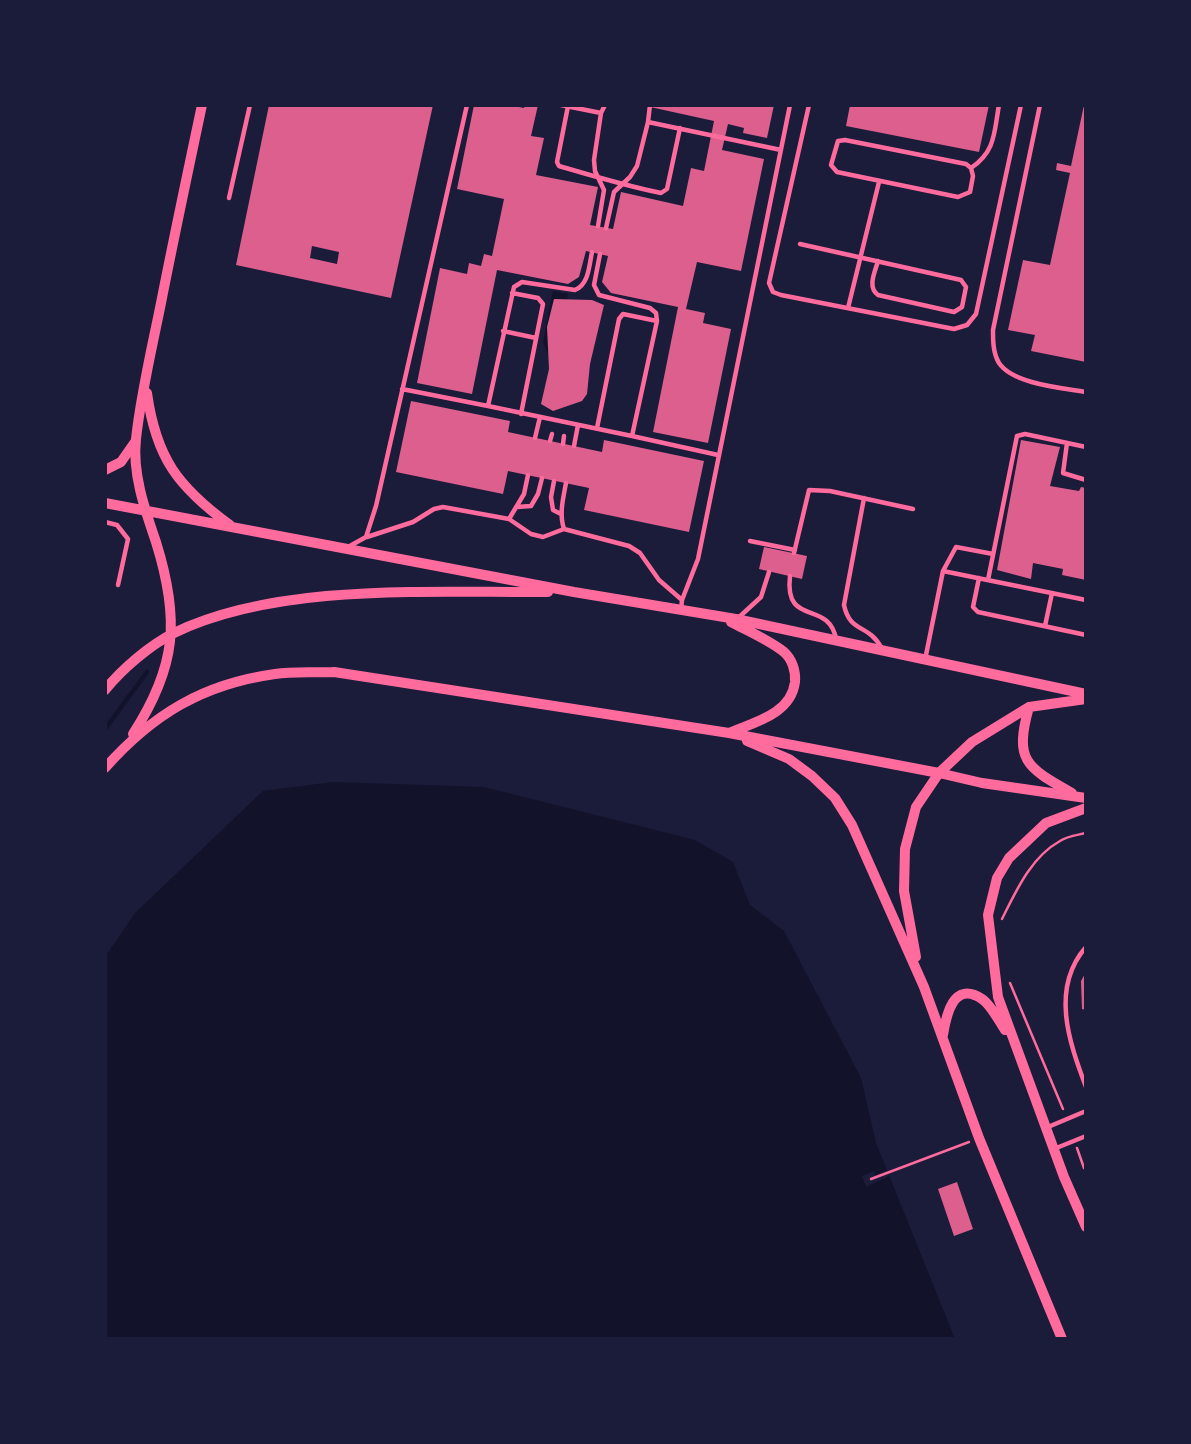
<!DOCTYPE html>
<html>
<head>
<meta charset="utf-8">
<style>
  body { margin:0 }
  #map { position:relative; width:1191px; height:1444px; overflow:hidden; background:#1b1b3a; font-family:"Alegreya Sans",sans-serif }
  canvas { display:block }
  .frame { position:absolute; inset:0; border:107px solid #1b1b3a; pointer-events:none }
</style>
</head>
<body>
<div id="map">
<canvas width="1191" height="1444"></canvas>
<div class="frame"></div>
</div>
<script>
const ctx = document.querySelector('canvas').getContext('2d');
ctx.lineJoin = 'round';
function fillPath(path, color) { ctx.fillStyle = color; ctx.fill(path, 'evenodd'); }
function strokePath(path, color, width, dash) { ctx.strokeStyle = color; ctx.lineWidth = width; ctx.lineCap = dash ? 'butt' : 'round'; ctx.setLineDash(dash || []); ctx.stroke(path); }
fillPath(new Path2D(`
  M553,291L568,294L553,365L543,342Z
  M333,782L484,787L695,840L733,862L750,905L784,931L861,1078L876,1143L955,1339H105V957L135,913L263,791Z`), '#12122b');
fillPath(new Path2D(`
  M887,1170L889,1176L866,1187L862,1176L874,1171L875,1175Z`), '#1b1b3a');
strokePath(new Path2D(`
  M105,729L147,672`), '#12122b', 4.5);
fillPath(new Path2D(`
  M269,105H433L391,298L236,265ZM312,246L339,252L337,264L310,258Z
  M474,105H509L524,108L525,105H538L531,136L544,138L536,175L598,187L590,225L613,229L621,192L683,206L691,168L704,171L714,121L641,105H774L767,138L743,133L744,128L728,124L722,150L764,159L741,271L697,262L686,309L705,313L703,323L731,329L708,443L653,432L678,307L611,293L602,282L608,256L586,251L579,277L568,284L497,270L472,394L417,383L440,268L467,274L469,263L481,266L484,254L492,256L504,199L457,189Z
  M850,105H989L979,152L846,126Z
  M1084,105H1086V362L1031,351L1035,335L1008,330L1023,260L1050,265L1070,173L1056,170L1057,163L1071,166Z
  M554,299L592,300L604,305L590,364L587,394L582,401L553,411L541,404L549,369L547,327Z
  M411,401L510,421L508,432L602,452L604,440L704,461L689,532L584,510L589,488L508,471L503,494L396,472Z
  M1021,440L1060,447L1050,486L1079,491L1081,487L1086,488V580L1062,575L1063,569L1033,563L1031,579L997,570Z
  M764,547L807,556L802,579L759,569Z
  M1086,972V1010L1082,1009L1081,981Z
  M957,1182L973,1229L954,1236L938,1189Z`), '#dd5f8e');
strokePath(new Path2D(`
  M1002,919C1016,891 1031,857 1060,841C1067,836 1078,835 1086,833
  M1010,983L1063,1109
  M1077,1148L1084,1168
  M871,1179L969,1142`), '#ff6b9d', 2.5);
strokePath(new Path2D(`
  M561,105L601,113
  M809,105L769,283L773,292L781,295L954,329L967,325L976,314L1021,105
  M1040,105L993,330C993,341 993,353 999,363C1013,384 1062,388 1086,392
  M568,106L557,162L559,166C593,176 626,186 661,193L667,189L680,128
  M648,122L781,150
  M845,140L966,164L971,168L973,176L970,192L958,197L837,172L831,165L838,141Z
  M971,168C996,151 994,132 999,105
  M229,198L250,105
  M598,226L604,190L595,171L594,160L601,113L605,105
  M606,228L614,192L630,177L637,166L648,122L650,105
  M800,244L961,280L966,287L962,307L954,312L878,295C867,287 875,272 878,261
  M592,252C589,266 589,284 575,290L522,282L514,287L488,406L632,436L657,321L656,313L650,308L599,295L594,285L600,254
  M512,293L538,298L543,304L521,414
  M848,308L879,182
  M503,331L536,338
  M402,389L488,406
  M597,428L619,319L623,314L657,321
  M632,436L718,455
  M535,438L540,417
  M550,441L552,434
  M1067,443L1063,473L1086,480
  M563,444L564,436
  M574,446L578,425
  M554,481L551,497L553,510L561,514
  M864,498L844,605C850,634 869,623 882,649
  M517,507L531,506L538,494L542,478
  M509,519L524,494L528,475
  M105,522L117,525L128,539L118,585
  M564,529C559,514 563,499 566,483
  M367,537L413,522L434,509L443,507L509,519L531,534L543,537L564,529L629,546L640,553L659,580L682,600
  M750,541L795,550
  M348,547L366,537L376,506L467,105
  M794,553L809,490L830,491L913,509
  M943,571L1086,600
  M790,576C784,628 829,599 836,639
  M979,578L973,607L978,612L1086,635
  M988,580L1017,436L1025,434L1086,447
  M681,610L682,600L698,559L790,105
  M737,619L761,597L769,572
  M1045,626L1052,593
  M925,660L943,571L956,547L993,554
  M1086,947C1050,988 1069,1042 1086,1087
  M1048,1127L1086,1111
  M1054,1149L1086,1136`), '#ff6b9d', 4.5);
strokePath(new Path2D(`
  M147,393C156,458 178,487 230,525
  M105,470L121,462L135,442
  M105,503L574,592L736,619L1086,694
  M105,690C122,669 150,645 174,633C279,582 434,593 548,592
  M1029,707C1014,761 1026,767 1072,793
  M729,733C755,722 791,714 795,682C796,671 792,659 784,652C769,640 748,631 731,622
  M133,734C177,666 180,619 156,542C145,510 132,473 136,439C141,393 152,348 161,303C174,237 188,171 202,105
  M747,741L789,759L812,776L835,798L852,825L924,987L979,1138L1062,1339
  M105,768C153,714 203,684 275,674C294,671 315,673 334,672L729,733L939,773L982,783L1086,798
  M1086,808L1046,823L1009,858L997,878L988,915L998,997L1064,1177L1086,1227
  M916,957L904,891L905,849L916,807L939,773L972,742L1029,707L1086,699
  M943,1035C946,1016 953,980 982,999C991,1005 999,1021 1005,1030`), '#ff6b9d', 10);
</script>
</body>
</html>
